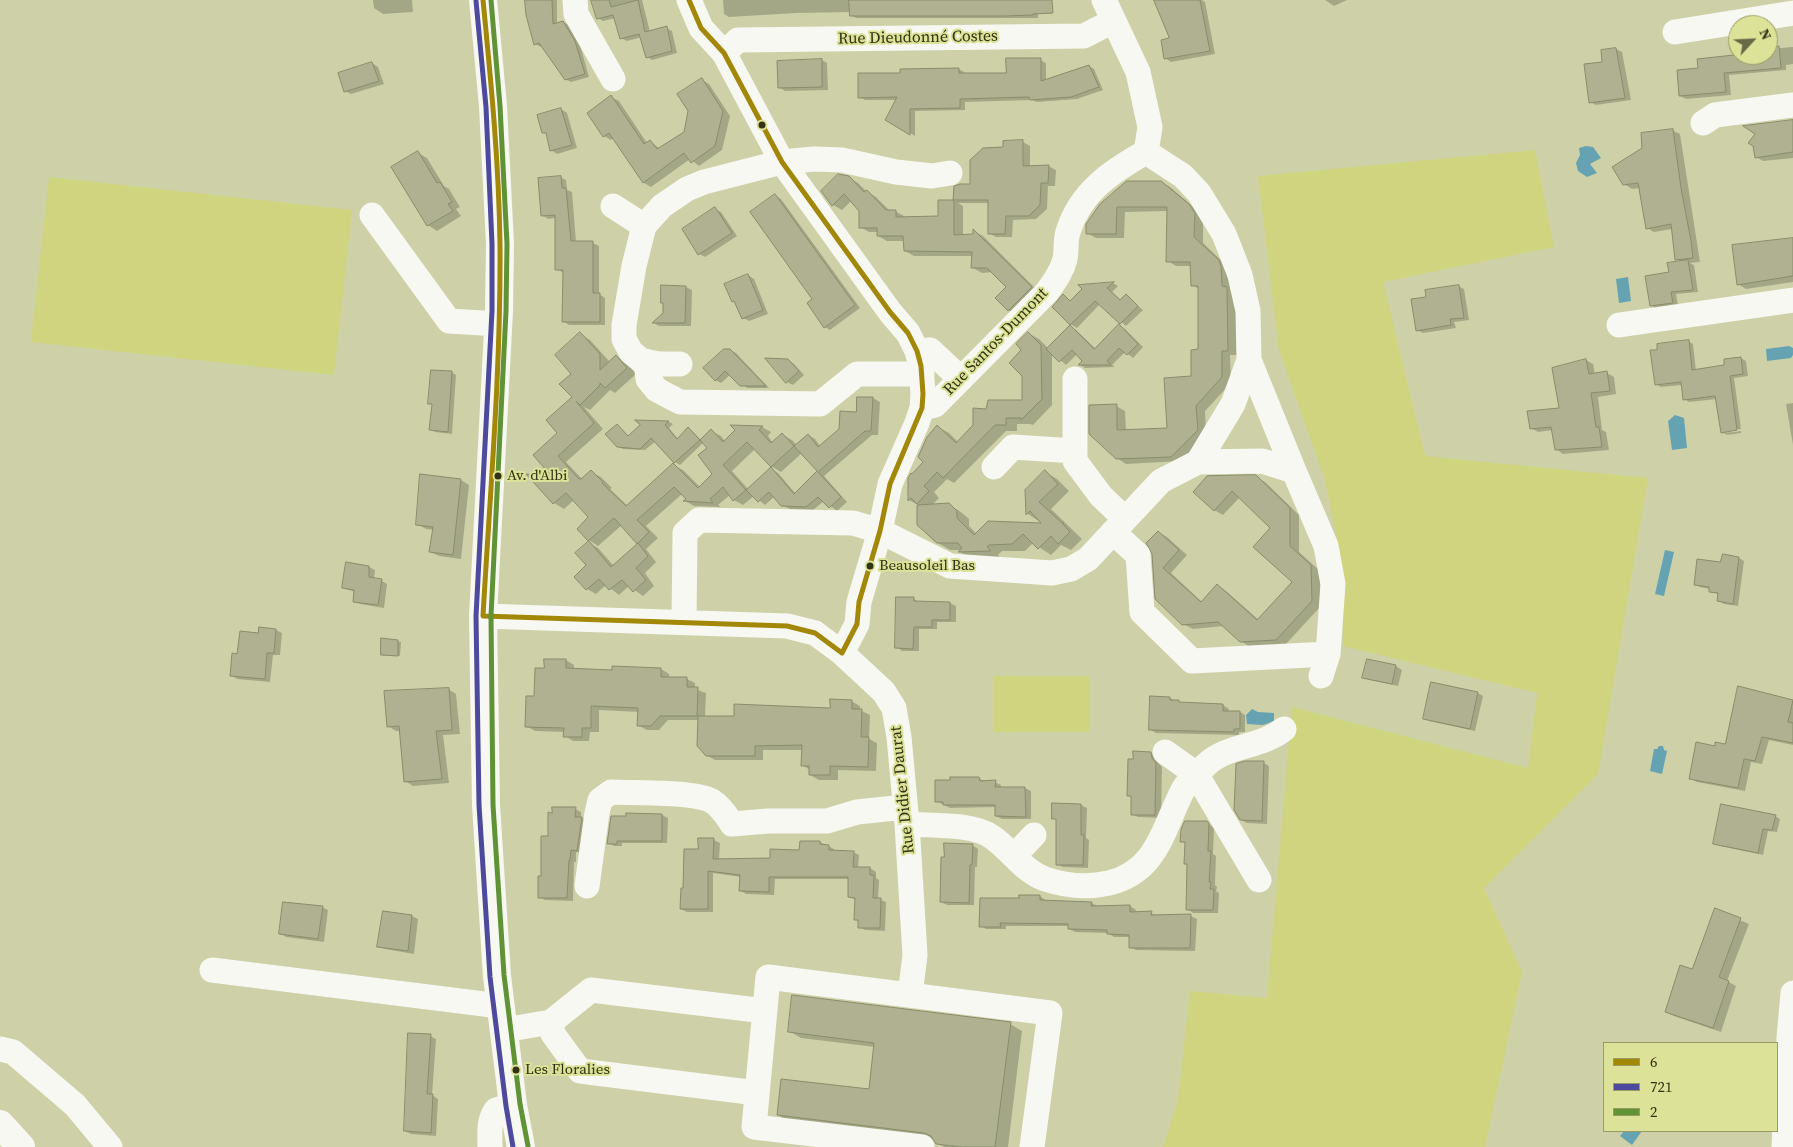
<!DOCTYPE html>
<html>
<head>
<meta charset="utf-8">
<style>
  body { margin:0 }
  #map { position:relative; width:1793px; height:1147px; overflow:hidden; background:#ced1a8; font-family:"Source Serif 4",serif }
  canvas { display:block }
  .legend { position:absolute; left:1603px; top:1042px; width:175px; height:90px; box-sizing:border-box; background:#dce297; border:1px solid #989c63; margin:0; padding:6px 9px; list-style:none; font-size:15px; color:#313314 }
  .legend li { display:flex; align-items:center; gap:10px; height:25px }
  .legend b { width:25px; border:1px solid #989c63 }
  .north { position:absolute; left:1728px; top:15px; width:50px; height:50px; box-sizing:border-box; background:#dce297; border:1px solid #989c63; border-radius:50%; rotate:65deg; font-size:14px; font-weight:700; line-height:20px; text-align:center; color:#313314 }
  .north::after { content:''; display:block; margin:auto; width:18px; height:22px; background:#686a48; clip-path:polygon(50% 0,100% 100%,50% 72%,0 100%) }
</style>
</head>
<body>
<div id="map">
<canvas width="1793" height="1147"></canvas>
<ul class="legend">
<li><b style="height:6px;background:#a28709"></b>6</li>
<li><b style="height:6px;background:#4d499d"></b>721</li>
<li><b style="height:6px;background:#609335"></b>2</li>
</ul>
<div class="north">N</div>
</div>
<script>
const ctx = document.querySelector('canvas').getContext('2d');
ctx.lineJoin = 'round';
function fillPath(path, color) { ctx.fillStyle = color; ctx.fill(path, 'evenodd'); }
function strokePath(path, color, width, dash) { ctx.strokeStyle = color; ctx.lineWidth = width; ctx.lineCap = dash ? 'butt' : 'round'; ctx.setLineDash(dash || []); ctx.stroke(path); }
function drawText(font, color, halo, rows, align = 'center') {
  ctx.font = font + ' "Source Serif 4",serif'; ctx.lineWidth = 4; ctx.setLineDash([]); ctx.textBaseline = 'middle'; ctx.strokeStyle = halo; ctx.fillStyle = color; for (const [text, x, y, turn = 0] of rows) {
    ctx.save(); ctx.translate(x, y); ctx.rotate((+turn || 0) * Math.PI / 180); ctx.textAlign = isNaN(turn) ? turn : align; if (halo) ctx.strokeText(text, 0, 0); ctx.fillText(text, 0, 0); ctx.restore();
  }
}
fillPath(new Path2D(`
  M1535,150L1554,247L1383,282L1425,456L1648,478L1598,774L1484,888L1522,972L1485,1147H1163L1178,1100L1190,991L1267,998L1292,707L1528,768L1537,693L1343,646V569L1325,480L1279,350L1258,176Z
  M49,177L352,210L334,375L31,342Z
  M994,676H1089V732H994Z`), '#cfd47e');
fillPath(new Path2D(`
  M1586,146L1593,147L1601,158L1590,164L1597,173L1587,177L1578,171L1576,163L1580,155L1579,148Z
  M1628,277L1631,301L1619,303L1616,279Z
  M1789,346L1793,348V355L1791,358L1767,361L1766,349Z
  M1675,415L1684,418L1687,448L1672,450L1668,421Z
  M1665,550L1674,552L1664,596L1655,594Z
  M1252,709L1258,712L1274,713V721L1263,725L1247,724L1246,715Z
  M1659,746H1663L1664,750L1667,751L1662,774L1650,771L1654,749H1657Z
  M1624,1131H1642L1632,1145L1620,1136Z`), '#65a3b2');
fillPath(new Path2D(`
  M373,0H412L413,12L383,14L374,8Z
  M526,0H557V24L563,22L569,25L580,45L589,77L571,82L565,79L543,46L541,47L535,44Z
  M593,0H642L650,32L666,28L672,31L677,53L652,60L647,57L642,37L627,41L621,38L616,18L603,21L598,18Z
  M723,0H1043L1038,11V18H856L851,15V12L796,13L729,17L724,14Z
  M1155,0H1202L1205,2L1215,54L1171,62L1165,58L1171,39Z
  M1325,0H1347L1334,6Z
  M1793,47V64L1786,65V70L1729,75L1731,95L1686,99L1680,96L1699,69L1745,55H1768V49Z
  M1616,49L1622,52L1631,100L1596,105L1590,102L1604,63L1603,51Z
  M822,60L827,63L828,90L785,91L779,87Z
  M1040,60L1046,63V81L1089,66L1094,69L1103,90L1077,99L1037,102L1032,100L965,102V110L915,111V136L886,119L897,100H865L860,97L902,74L959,69L964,72V74H1007Z
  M372,63L378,67L384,84L351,94L345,91Z
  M702,80L709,84L730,116L722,150L699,166L690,159L651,187L644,183L614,138L611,140L604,136L611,97L619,101L647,143L650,141L660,149L685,132Z
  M561,109L567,113L577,148L557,154L551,150L548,135L543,132Z
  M1793,121V158L1763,161L1756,157Z
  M1672,130L1680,134L1700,262L1690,263L1694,265L1698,292L1676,294L1678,305L1656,309L1651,305L1670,273L1682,262L1676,259L1672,229L1654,232L1647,228L1640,188L1632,189L1624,184Z
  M1023,142L1030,146V167L1048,166L1056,170L1055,186H1048L1047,209L1036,219L1013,220L1012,237H996L989,233V203H958L963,206V236L974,235V231L983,236L1040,293L1017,316L1008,310V287L994,272L982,273L973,268V256H914L905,251V241H887L878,236V232H869L860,227L861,211L851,201L842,210L833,205L849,178L858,183L867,192L876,197L890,211H895L904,216V218L939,217V201H957L954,199L972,185L1004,148Z
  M418,153L427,158L444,186L449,189L460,207L456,209L461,216L437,231L428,225L393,168Z
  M560,177L566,180L567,190L572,192L576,242L593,243L599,246V294L605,298V325H569L563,321L564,273L556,269V218L548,219L542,215Z
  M1160,182L1170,187L1197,210L1203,219V243L1227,266L1230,272V290L1236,293L1237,355H1230L1231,383L1205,411L1206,435L1181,461L1126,464L1117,458L1116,406L1125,411L1126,431L1168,429L1192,377L1200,350L1199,289L1192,285L1191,266H1176L1168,261V211L1125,212L1124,238H1096L1087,233L1101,204Z
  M775,195L781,199L860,308L830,330L825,327Z
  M715,209L721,212L737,236L705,257L699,254Z
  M1793,238V282L1746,289L1738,284Z
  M748,275L754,279L768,314L749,321L743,318L737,303L733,301Z
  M1113,283L1118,286L1112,292L1121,300L1126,295L1143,310L1126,326L1100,304L1077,328L1072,325L1054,307L1063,296L1072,301L1084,289L1081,286Z
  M1458,286L1464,289L1469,320L1454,322L1456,328L1423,333L1417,330L1428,298Z
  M686,287L692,290L691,326H659L654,323L665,313V304Z
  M1119,326L1125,329L1143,347L1133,358L1125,352L1112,365L1115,367L1085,368L1080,365L1084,361L1077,354L1066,365L1052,353V405L1033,425L1030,424H1017V431H1006L954,483L947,479L934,492L939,498L932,505L948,504L961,512L969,519V526L977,534L1043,524L1028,514L1026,490L1045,472L1057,479L1069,491L1051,509L1082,539L1071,550L1061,545L1051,555L1033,543L1025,551H1002L998,555L1001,558H971L960,552L962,550H950L934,541L918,525V505L909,500L910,478L925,462L938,427L949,433L958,442L987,410L1023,401V350L1028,333L1039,339L1048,348L1075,329L1096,349Z
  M580,334L590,340L609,361V363L617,357L626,362L636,374L615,393L610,390L590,410L584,407L603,429L566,462L582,479L591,472L601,477L612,488L610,489L628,506L673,465L683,470L700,487L714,474L708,448L704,442L680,465L675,462L656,441L645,450L623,449L618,446L617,425L630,437L642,425L638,421L669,422L673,424L669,428L678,439L689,428L701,440L711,431L721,436L725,441L737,430L733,426L762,427L771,432L768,436L773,443L783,435L792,440L797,445L808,435L815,439L821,447L873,398L880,402L878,435H872L824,476L847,502L837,511L824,501L813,510L790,509L782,505L775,496L765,505L754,496L743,505L734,500L730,495L718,505L721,507L694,506L685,501L687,499L682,494L646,526L658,538L646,549L656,562L645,573L654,586L643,596L629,586L619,595L606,585L596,594L587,589L576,577L587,565L589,543L598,548L614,566L639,543L622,525L598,546L589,540L590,518L574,500L564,509L554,503L529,476L554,478L559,433L573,397V374ZM755,449L771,466L781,472L802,453L819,471L796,494L778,473L771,469L748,489L732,471Z
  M1688,341L1693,344L1696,371L1726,366L1741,358L1746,361L1748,376L1734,378L1741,429L1725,431V433L1741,431V433L1727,435L1722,432L1717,399L1689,402L1684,399L1682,385L1661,387L1656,384L1659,351Z
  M730,350L736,353L769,388H747L731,374L721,383L715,380Z
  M788,360L794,364L804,375L793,385L787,382Z
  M1586,360L1593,364L1595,374L1607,373L1614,377L1616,394L1598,397L1602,430L1606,432L1609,450L1563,454L1556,449L1553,430L1538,432L1531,428L1560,409L1554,369Z
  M451,372L456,375L452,434L435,432L431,430L433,405L430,403Z
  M1793,403V445L1786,404Z
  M1256,477L1265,482L1299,515V552L1320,571L1321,606L1285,645L1250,647L1241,641L1224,626L1193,629L1183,624L1157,598L1158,532L1167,537L1187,555L1171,573L1202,602L1218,586L1226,591L1259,620L1294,582L1271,527L1240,497L1223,515L1214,510L1194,492Z
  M461,480L469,485L461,559L439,556L430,552L434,530L426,529L417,524Z
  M1723,556L1739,558L1744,561L1738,606L1724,604L1719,601L1720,595L1710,591V589L1700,587L1695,584L1721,563Z
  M369,567L375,570L374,579L382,581L387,584L384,608L360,604L354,601L355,592L343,588Z
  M914,599L919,603H950L956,606V622H937V629H919V651H902L897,647Z
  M260,628L276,630L282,633L280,655H273L270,682L237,679L231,675L238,655L259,635Z
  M383,639L401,642L400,656L382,654Z
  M566,660L574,665V669L613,671L661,669L669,674V678L687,679L695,683V689L706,693L705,717L735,718L831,710L851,701L860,706V710L870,715L869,739L877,743L876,771L838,770V780H819L810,775V770L802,765L803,750H763V760H715L706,755L699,720H668L659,730H647L639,726V712L599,710V732H590L589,741H573L565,736V732L535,731L526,726L545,669Z
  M1368,660L1396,666L1402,670L1398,686L1370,680L1364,677Z
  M1432,684L1478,693L1483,696L1475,731L1429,721L1424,718Z
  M1739,687L1793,701V745L1769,740L1762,764L1751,762L1745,791L1697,782L1690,778L1716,747L1726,746Z
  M448,689L456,694L460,734L443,735L449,783L413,786L405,781L401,731H396L388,726Z
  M1170,698L1182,704L1223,705L1229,709L1228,712H1240L1245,715V732H1239V735L1156,733L1151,730Z
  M1151,753L1156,757L1158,763L1162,767L1161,818L1138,817L1132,814V798L1129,796Z
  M1264,763L1269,766L1267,824L1247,823L1241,820Z
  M979,778L985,782H995L1001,785V788H1025L1031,791V819H1002L996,816V807L950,808L936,801Z
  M1081,805L1087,808L1086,838L1089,840L1088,868L1063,867L1057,864V820L1053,818Z
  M575,809L581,812V817L587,821L583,853L576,852V862H574L573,901L545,900L539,897L549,837Z
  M662,815L668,818L667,843H622V846H614L609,843Z
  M1775,816L1780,819L1777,832L1768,831L1763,855L1720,846L1715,844Z
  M1207,822L1214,828L1213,854L1216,856L1215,885L1217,887L1216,891L1219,893L1218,913H1193L1187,909L1188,865L1185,863L1186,844L1181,841Z
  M699,840H714L720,843L719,860H771L801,851L820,842L834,849V851L853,852L859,855L858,868H870L876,872V878L879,880L878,899L886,902L885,931L865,930L859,927V922L855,919L856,900L849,897V879H775L774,895L746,894L740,890L741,877L713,873V912H687L681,909L684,889L699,851Z
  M972,845L978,849L977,867H975L974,905H947L941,902Z
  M1040,896L1045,900V902L1092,903L1097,906H1130L1136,910L1135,913H1151L1157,916H1191L1197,919L1195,951L1136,950L1130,947L1131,937H1114L1108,933L1075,932L1069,929V926H1006V929H986L981,926L1020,899Z
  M322,907L328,910L324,942L286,937L280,933Z
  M1716,910L1749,924L1727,981L1736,986L1721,1032L1674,1016L1666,1012L1693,970Z
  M412,916L418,919L414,954L385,949L379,946Z
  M1010,1024L1022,1031L1008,1147H944L937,1143L934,1139L790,1122L778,1115L870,1090L875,1047L801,1038L789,1031Z
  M430,1036L436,1039L432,1095L438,1099L436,1136L411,1134L405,1131Z`), '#0003');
const building = new Path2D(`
  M525,0H552L553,24L563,21L575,41L585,74L565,80L539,43L534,45L526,15Z
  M591,0H609L611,7L638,0L645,32L667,26L672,51L646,58L639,34L620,39L613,15L597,19Z
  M849,0H1052L1053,13L1033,14V15L1005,16H850Z
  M1154,0H1200L1210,51L1164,59L1161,40L1169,38Z
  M1768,43L1769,47L1779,46L1781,68L1724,73L1726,92L1679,96L1677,70L1698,68L1697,59L1734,55L1733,46H1738V55H1768Z
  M1616,48L1625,98L1589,103L1584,64L1602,62L1601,50Z
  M1006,58H1041V81L1089,65L1099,87L1071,97L1030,100L1029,97L960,99V108L910,109V135L885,120L897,97L858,98V73H900V69L959,68V73H1006Z
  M822,59V87L778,88L777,61Z
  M372,62L379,81L344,92L338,73Z
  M702,78L723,111L715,146L691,163L684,153L643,183L609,133L603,137L587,113L611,95L644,144L650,140L657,149L684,132L688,111L677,94Z
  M561,108L572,145L550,151L546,133H542L537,115Z
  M1793,120V152L1755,158L1753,146L1748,143L1755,134L1743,126Z
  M1673,129L1681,188L1691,241L1693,258L1675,260L1671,224L1646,229L1638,183L1623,185L1612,167L1642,148L1641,133Z
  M1023,140V166L1049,165L1048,183H1041L1040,205L1029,216H1006L1005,234H988V200H953L954,186L960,184H970V160L983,148L1003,147V141Z
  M418,151L437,183L440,182L452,202L448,204L453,211L427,226L391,167Z
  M838,174L849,176L864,192L867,190L886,210H896V217L938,216V200H954V235L973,234V229L1032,287L1008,311L995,298L1006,287L987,268H971L972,252L904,251L903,236H877V228H859V211L844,194L832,206L821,191Z
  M561,176L562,188H566L571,241H593V293H600V322H562L563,270H555V215L541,216L538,178Z
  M1127,181H1161L1189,204L1195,213L1194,237L1219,260L1221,266L1222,286L1227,287L1228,351H1222V377L1196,406L1198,430L1171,457L1116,459L1089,434V405L1117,404V430L1167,428L1164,378L1191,376V350L1198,349V286H1191L1190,262H1166L1167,207H1117L1116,234H1086V224L1100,204Z
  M775,194L855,305L824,328L807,303L812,299L750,212Z
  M715,207L732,233L698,255L682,229Z
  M1793,238V276L1737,285L1732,245Z
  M1688,260L1693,290L1671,292L1673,303L1650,306L1645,276L1669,272L1667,263Z
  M748,274L763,310L742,319L734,301L732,302L724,284Z
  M1114,282L1107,288L1120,300L1126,294L1138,306L1120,324L1095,301L1070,325L1052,307L1063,294L1070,301L1082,289L1078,285Z
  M661,285L686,286L685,323H652L663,313V303H661Z
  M1459,285L1464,318L1450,319L1451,325L1416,331L1411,299L1426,297L1425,290Z
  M1119,324L1138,344L1127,355L1119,348L1107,361L1111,365H1078L1082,361L1072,350L1059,362L1046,349L1070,325L1094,349Z
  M580,332L600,354V370L616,355L627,368L605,388L600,383V385L580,405L576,401L594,423L558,456L579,479H581L591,470L603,482L602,483L626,506L673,463L698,488L712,474L698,455L707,448L700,440L711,429L723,442L735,430L730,425L763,426L759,430L771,443L782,433L794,446L771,467L747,442L723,465L746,490L733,501L723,487L710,499L713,503L683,501L686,499L674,487L637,520L649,532L637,544L614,518L588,541L577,529L588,517L566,493L553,504L526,474L551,476L533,455L557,433L546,420L572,397L559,384L571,374L555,355Z
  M1028,332L1041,345L1042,399L1021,420V418H1006V425H995L943,478L937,472L924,486L929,491L917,504L911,498L908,501V478L911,473L912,474L923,462L918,457L927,437L937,425L956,443L973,425V408L986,409L988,400H1022V376L1009,363L1021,350L1016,344Z
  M1689,340L1692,370L1724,365V359L1741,357L1743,374L1730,376L1737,430L1721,433L1715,396L1683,400L1681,382L1655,385L1650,350H1657V344Z
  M724,349H730L766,386H740L725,371L715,381L703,368Z
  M765,358L788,359L799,371L786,383Z
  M1586,359L1589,374L1607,371L1610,391L1591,393L1596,427H1599L1602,447L1555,450L1551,427L1530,429L1527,411L1559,408L1552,368Z
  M431,370L452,371L448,432L429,430L432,404H428Z
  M857,397H873L871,431H865L818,472L841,497L829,508L818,497L806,507L781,506L769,492L758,502L746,490L771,467L794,494L817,471L794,446L808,434L818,447L839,429L840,411L856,412Z
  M635,420L669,421L665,425L677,439L688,427L700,440L674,463L651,438L640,449L617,447L605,434L617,424L628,436L640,425Z
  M1045,470L1058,484L1039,502L1062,523H1064L1063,524L1070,532L1058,544L1051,536L1038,549L1023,534L1012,544L989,545L987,547L991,551L958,552L962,548L958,543H937L917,525V505L949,503L957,511V518L974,535L988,521L1041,523L1030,511L1026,515L1025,490Z
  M420,474L461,479L453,555L429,552L433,527L416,525Z
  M1256,475L1290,508V546L1311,565L1312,601L1276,640L1240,642L1218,622L1182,625L1155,599L1152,554L1146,543L1158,531L1179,550L1163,568L1201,602L1217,584L1257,620L1292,582L1253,547L1270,528L1232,491L1214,511L1193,492L1207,476Z
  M589,541L611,567L638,543L648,556L636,568L646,580L633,592L622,580L609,590L599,579L586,590L574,577L586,565L575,553Z
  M1723,554L1739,557L1733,604L1717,601L1718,593L1709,592V587L1694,585L1697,559L1720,562Z
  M346,562L369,566V577L382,579L378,605L353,602L354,590L342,588Z
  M896,597H914V601L950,602V620H932V627H914L913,649L895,648Z
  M259,627L276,629L274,653H267L265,679L230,676L232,653L237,654L240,631L258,633Z
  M381,638L398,640V656L381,655Z
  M544,659H566V668L612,670V666L661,668V677H687V687H698L697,716H660L651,726H637L638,708L591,706V728H582V737H563L564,728L525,727L526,696H534L535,668H544Z
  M1367,659L1396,665L1392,684L1362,678Z
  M1431,682L1478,692L1470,729L1423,719Z
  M1738,686L1793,700L1788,722L1793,723V743L1762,737L1755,761L1744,759L1738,788L1689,779L1696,742L1715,746V742L1725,744Z
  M449,688L452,730L436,731L442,779L404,782L399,726L387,727L384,691Z
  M1150,696L1170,697V700H1179V702L1223,704V711H1240V729H1234V732L1149,730Z
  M830,699L852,700V709H862L861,737H869L868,767L830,766V775H809V766H801L802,745L755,746V756H706L697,746L698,716H734V704L830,708Z
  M1133,751L1151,752L1152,758L1156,763L1155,815H1131V796H1127L1128,759H1133Z
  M1245,761H1264L1262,821L1240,820L1234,810L1236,764Z
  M950,777H979L980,781L996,780L995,787H1025L1026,817L995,816V805H943V802H935V780H950Z
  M1052,803L1081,804V835H1084L1083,865H1056V819H1052Z
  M1721,804L1776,815L1772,830L1763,829L1758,853L1713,844Z
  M552,807H576L575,817H582L577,851L571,850L570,860H569L567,898H538V876H541V836H548V812L552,813Z
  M626,813L662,814V841H617V844H607L611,816H626Z
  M1185,821H1207L1209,823L1208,851H1211L1209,882H1211L1210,889H1214L1213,910H1186L1187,864H1184L1185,842H1180L1181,830Z
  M698,838H714L713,859L770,858V849L799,850L800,841H820V844L829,845V850L854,851L853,867H870V875H874L873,898H881L880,928H858V920H854L855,898L848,897V877H769V892L739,891L740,875L708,871V909H680L681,888H683L684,849H698Z
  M944,843L973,844L972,864L970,865L969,903L940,902L941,857H944Z
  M1019,895H1040V900L1092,902L1091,906L1130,905V912L1152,911L1151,915L1191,914L1190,948H1129V935L1107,934V930L1068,929V924L1000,923L1001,927H979L980,898H1019Z
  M283,902L323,906L318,939L279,934Z
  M1715,908L1741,918L1719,977L1729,981L1713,1028L1665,1012L1680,965L1692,969Z
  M383,911L412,915L408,951L377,947Z
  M792,995L1011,1022L995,1147H962L936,1144L931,1136L924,1133L777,1115L781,1079L869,1089L874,1043L788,1032Z
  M408,1033L431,1034L427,1094H433L431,1133L404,1131Z`);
fillPath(building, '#afb190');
strokePath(building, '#898c6a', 1);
strokePath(new Path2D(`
  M575,0L576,14L613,79
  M689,0L701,28L724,53L782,162L890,312L908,333L917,351L921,366L923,394L922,408L917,423L890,484L880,531L859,602L857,624L842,653
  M1104,0L1138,72L1150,127L1146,152
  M1675,32L1793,13
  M724,53L738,40L1084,36L1113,21
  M1703,123L1715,115L1793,105
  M613,206L644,226
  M372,215L449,321L499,324
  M1619,325L1793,300
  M917,351L930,350L961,379
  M1249,360L1294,471
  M646,361L648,379L657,390L680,402L820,404L857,374H922
  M680,364H660L642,361L631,352L624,339V325L634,266L644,226L662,206L687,189L704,182L782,162L814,159L842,160L896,172L932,176L950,173
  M1075,379V461L1101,496L1125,519
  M922,408L935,405L1047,292C1054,282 1062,272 1065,259C1067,250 1065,240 1068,232C1080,192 1112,171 1146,152
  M994,467L1013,447L1075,451
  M1113,532L1138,555L1142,612L1192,661L1328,654L1333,584L1326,546L1294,471L1262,461L1198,462
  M483,616L787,626L815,633L842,653L884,692L894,708L899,737L907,824L915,955L910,995
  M684,622L685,533L699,520L853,523L880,531L950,566L1052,573L1071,569L1088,559L1161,481L1198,462L1233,404L1249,360L1248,311L1240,275L1224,234L1199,193L1183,176L1146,152
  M1321,676L1328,654
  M1165,752L1196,774L1259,880
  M907,824C932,826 972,823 992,837C1011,850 1023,871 1045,879C1066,886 1087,888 1109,883C1158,871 1163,828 1183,790C1188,781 1198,772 1206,765C1228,744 1261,748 1284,729
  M1014,856L1034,835
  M587,886L597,813L600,800L611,792C633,793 695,791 712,801C720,806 727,816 732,824L768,821H827L857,812L905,807
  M212,970L500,1006
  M551,1022L553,1034L580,1071L757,1093
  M504,1030L551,1022L591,990L765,1011
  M0,1049L13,1052L75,1105L110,1147
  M490,1147C490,1134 488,1121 496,1110L513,1105
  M922,1147L754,1127L768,977L1050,1013L1032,1147
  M1784,1147L1789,1038L1793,993`), '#f8f8f2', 25);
strokePath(new Path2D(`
  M483,0L493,106L500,244L499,311L483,616L486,805L497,976L513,1105L521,1147`), '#f8f8f2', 28);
strokePath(new Path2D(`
  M0,1124L21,1147`), '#f8f8f2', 28);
strokePath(new Path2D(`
  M483,0C491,82 499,163 500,245C501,369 490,493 483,616
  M689,0L701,28L724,53L782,162L890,312L908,333L917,351L921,366L923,394L922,408L890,484L880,531L859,602L857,624L842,653
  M483,616L787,626L815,633L842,653`), '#a28709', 5);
strokePath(new Path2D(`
  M476,1L486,107L492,244V311L476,616L479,805L490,977L506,1106L513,1147`), '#4d499d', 5);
strokePath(new Path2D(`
  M491,0L500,106L507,244L506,311L491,616L493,805L504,975L520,1104L528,1146`), '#609335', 5);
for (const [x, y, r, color] of [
  [762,125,4.5,"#313314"],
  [498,476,4.5,"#313314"],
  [870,566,4.5,"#313314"],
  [516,1070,4.5,"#313314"]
]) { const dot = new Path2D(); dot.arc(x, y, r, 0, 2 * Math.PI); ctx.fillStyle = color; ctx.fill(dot); strokePath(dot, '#dce297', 2); }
drawText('15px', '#313314', '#dce297', [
  ["Av. d'Albi",507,476],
  ["Beausoleil Bas",879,566],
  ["Les Floralies",525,1070]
], 'left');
drawText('16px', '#313314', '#dce297', [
  ["Rue Dieudonné Costes",918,38,-1],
  ["Rue Santos-Dumont",996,342,-46],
  ["Rue Didier Daurat",903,790,-96]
]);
</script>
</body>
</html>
